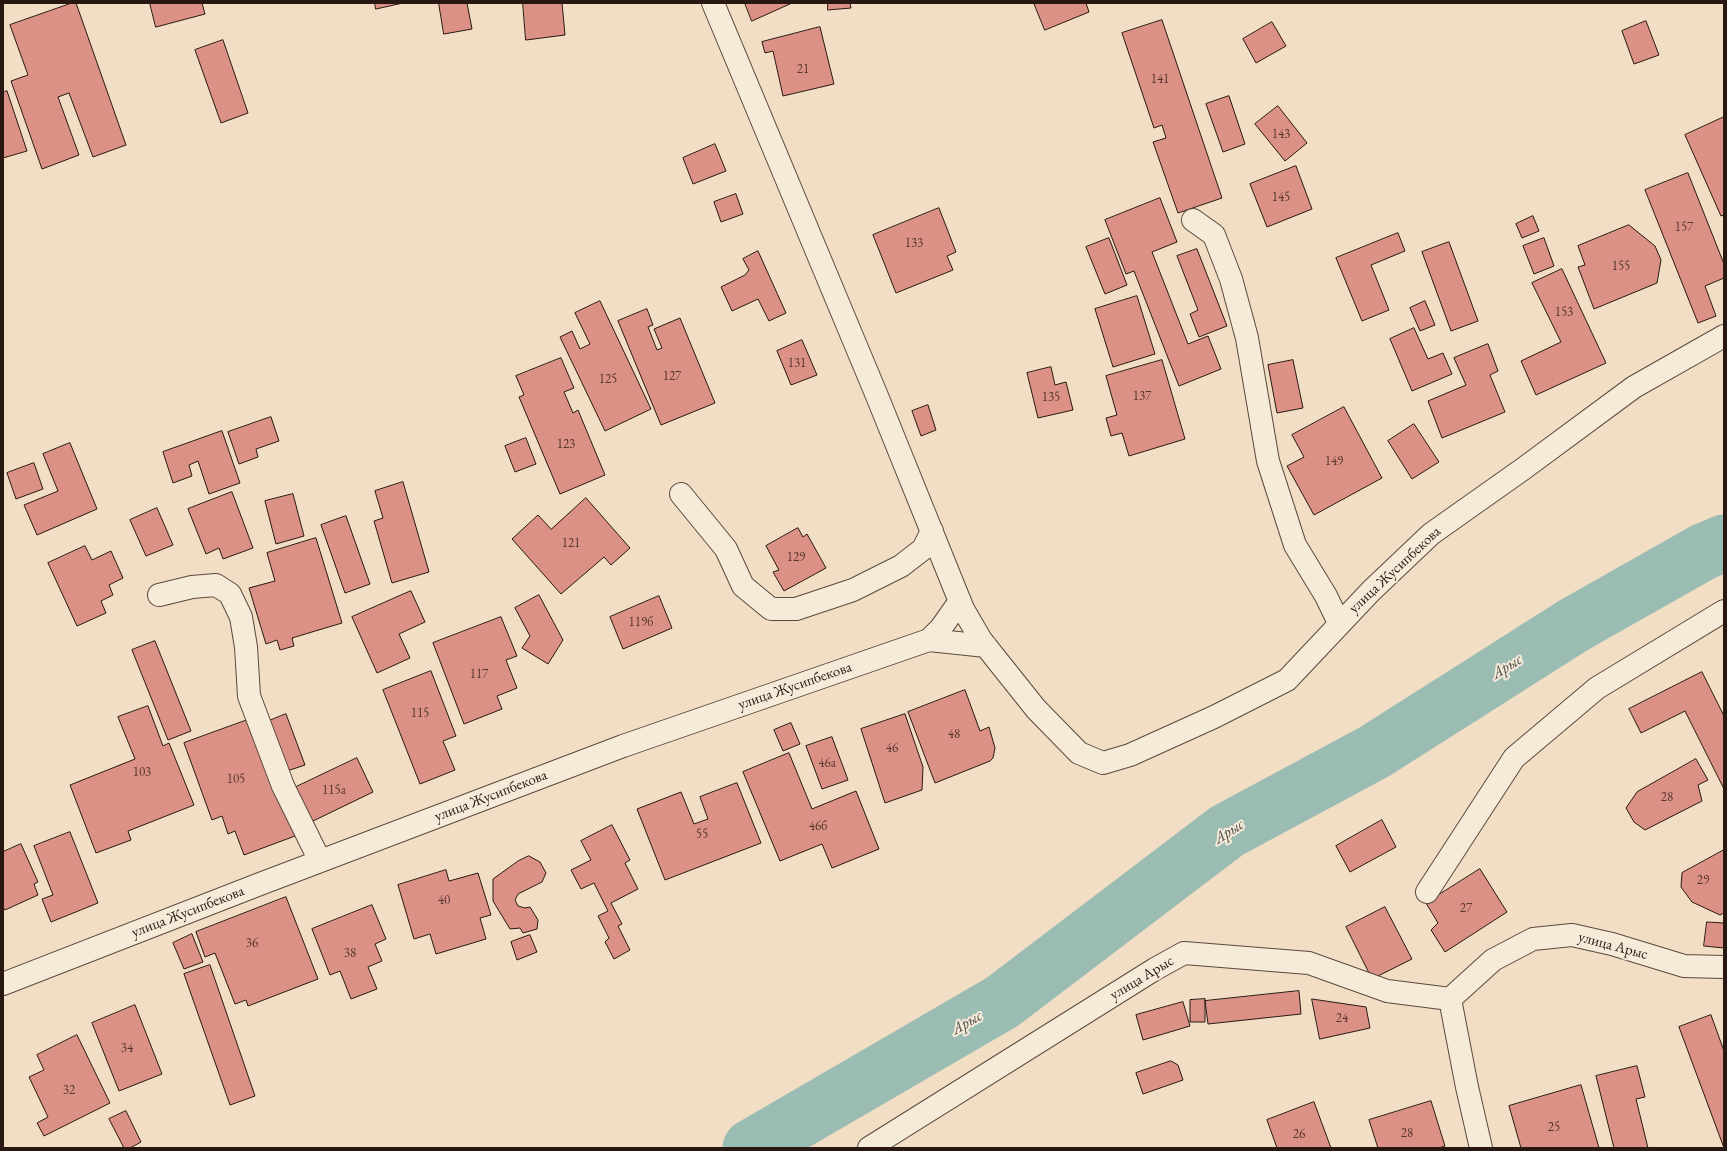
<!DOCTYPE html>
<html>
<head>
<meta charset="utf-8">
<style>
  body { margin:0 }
  #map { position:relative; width:1727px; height:1151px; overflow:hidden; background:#f1dec4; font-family:"EB Garamond",serif }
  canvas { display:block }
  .frame { position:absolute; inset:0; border:4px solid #291812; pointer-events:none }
</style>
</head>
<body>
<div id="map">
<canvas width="1727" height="1151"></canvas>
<div class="frame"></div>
</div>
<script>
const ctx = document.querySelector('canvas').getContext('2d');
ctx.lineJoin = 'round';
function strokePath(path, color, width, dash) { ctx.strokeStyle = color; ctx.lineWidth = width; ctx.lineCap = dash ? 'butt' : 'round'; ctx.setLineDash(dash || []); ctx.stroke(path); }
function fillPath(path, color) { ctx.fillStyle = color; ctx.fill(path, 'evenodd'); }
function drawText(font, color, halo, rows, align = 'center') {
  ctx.font = font + ' "EB Garamond",serif'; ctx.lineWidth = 4; ctx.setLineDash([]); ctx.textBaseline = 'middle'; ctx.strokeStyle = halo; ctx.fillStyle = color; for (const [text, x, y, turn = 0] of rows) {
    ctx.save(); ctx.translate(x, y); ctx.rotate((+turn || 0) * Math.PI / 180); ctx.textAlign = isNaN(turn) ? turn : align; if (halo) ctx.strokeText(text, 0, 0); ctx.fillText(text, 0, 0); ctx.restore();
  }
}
strokePath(new Path2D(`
  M751,1148L1002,1002L1227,831L1374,752L1574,625L1703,552L1724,543`), '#9bbcb3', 57);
const building = new Path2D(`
  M72,3H76L126,145L93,157L69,93L58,97L79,155L42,169L11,81L28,75L10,25Z
  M150,3H202L205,14L156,27Z
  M375,3H403L376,9Z
  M439,3H467L472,29L444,34Z
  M523,3H562L565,35L526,40Z
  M745,3H792L752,21Z
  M828,3H850L851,8L828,10Z
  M1034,3H1086L1089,12L1045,30Z
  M1162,20L1222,198L1178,213L1153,142L1166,138L1162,125L1154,128L1122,33Z
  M1646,21L1659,55L1634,64L1622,31Z
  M1272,22L1286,46L1256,63L1243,39Z
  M820,27L834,84L783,96L773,51L765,53L762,42Z
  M223,40L248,113L221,123L195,50Z
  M7,91L27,151L3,158V93Z
  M1229,96L1245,144L1223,152L1206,104Z
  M1278,106L1307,143L1285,161L1255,124Z
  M1724,117V215L1721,216L1685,135Z
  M715,144L726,171L693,184L683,158Z
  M1296,166L1312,209L1267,227L1250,184Z
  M1688,173L1724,264V278L1705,286L1716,316L1698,323L1645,190Z
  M736,194L743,214L721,222L714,202Z
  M1160,198L1177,242L1152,252L1188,344L1208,336L1221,369L1179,386L1134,271L1126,274L1105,220Z
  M939,208L956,252L947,256L953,270L896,293L873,235Z
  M1533,216L1539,231L1522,238L1516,224Z
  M1629,225L1655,246L1661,260L1657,283L1594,309L1578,267L1585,265L1578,246Z
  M1398,233L1405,251L1371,265L1389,310L1362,321L1336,258Z
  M1109,238L1127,285L1105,294L1086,247Z
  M1544,238L1554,266L1534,274L1523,246Z
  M1449,242L1478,321L1451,331L1422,252Z
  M1197,249L1227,326L1199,337L1190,314L1198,310L1177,256Z
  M758,251L786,313L769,321L758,299L732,311L721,287L745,275L749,270L743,259Z
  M1562,269L1606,363L1536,395L1521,361L1561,342L1532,283Z
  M1137,296L1155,354L1113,367L1095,309Z
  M600,301L651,409L605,431L560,337L572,331L580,349L590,344L575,313Z
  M1425,301L1435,325L1420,331L1410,308Z
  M647,309L653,325L648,327L657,350L662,348L654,329L680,318L715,403L661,425L618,321Z
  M1414,328L1428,359L1443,353L1452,374L1412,391L1390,339Z
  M802,340L817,375L791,385L777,351Z
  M1488,344L1498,371L1490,375L1505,412L1442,438L1428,401L1466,385L1454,358Z
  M561,358L574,388L564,392L573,413L578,410L605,475L560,494L519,397L524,395L516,376Z
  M1162,360L1185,439L1129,456L1122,433L1111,436L1106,418L1117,415L1106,376Z
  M1293,360L1303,408L1277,413L1268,365Z
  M1051,367L1055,385L1066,382L1073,410L1038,418L1027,373Z
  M928,405L936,430L921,436L912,411Z
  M1344,407L1382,478L1314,515L1287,466L1304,457L1292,435Z
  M271,417L279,441L256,449L258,457L239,464L228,432Z
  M1414,424L1439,462L1412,479L1388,441Z
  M222,431L240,483L209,494L198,461L189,465L192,476L173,483L163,452Z
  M526,438L536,464L515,472L505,446Z
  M70,443L97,509L37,535L24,505L58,491L43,454Z
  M34,463L43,489L16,499L7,473Z
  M403,482L429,572L392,583L374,521L383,518L375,491Z
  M232,492L253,548L223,559L219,548L206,554L188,509Z
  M293,494L304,536L276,544L265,501Z
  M586,498L630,548L611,565L604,557L561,594L512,539L538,515L551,529Z
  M157,508L173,545L146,556L130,520Z
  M346,516L370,584L345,593L321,525Z
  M798,528L803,537L807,534L826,568L784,591L773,572L779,570L766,546Z
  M316,538L342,623L292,638L294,646L280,650L277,640L266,644L249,588L275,581L267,553Z
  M85,546L92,560L111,551L123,578L109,585L113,595L101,601L106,613L77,626L48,563Z
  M411,591L425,622L399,634L410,658L377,673L352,617Z
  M539,595L563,640L548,664L522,648L530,636L515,608Z
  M659,596L672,628L623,649L610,617Z
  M501,617L517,656L506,660L517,688L497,696L502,709L464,724L433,643Z
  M155,641L191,731L168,740L132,650Z
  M431,671L456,736L443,741L455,770L420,784L383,690Z
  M1702,672L1724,716V789L1685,711L1641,733L1629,709Z
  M965,690L980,731L989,727L995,748L993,758L990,761L935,783L908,712Z
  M148,706L163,746L169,743L194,805L128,831L131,840L96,853L70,785L135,759L118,717Z
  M286,714L305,765L287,771L269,721Z
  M905,714L923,767L922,790L885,803L861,729Z
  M253,718L295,836L244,855L235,831L228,834L222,816L212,820L184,743Z
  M791,723L800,744L783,751L774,730Z
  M832,737L848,780L822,789L806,746Z
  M789,753L812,809L856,791L879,849L832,868L822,844L780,861L743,772Z
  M357,758L373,792L311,822L294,788Z
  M1696,759L1708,780L1698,785L1702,801L1645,830L1634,822L1626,808L1637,792Z
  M737,783L761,843L665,880L637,809L681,792L694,824L708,819L700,797Z
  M1382,820L1396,847L1350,872L1336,846Z
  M612,825L630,860L625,863L638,889L611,903L622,924L618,926L630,950L614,959L605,942L609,938L598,916L608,911L594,883L581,889L571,870L591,860L581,841Z
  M70,832L98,903L51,922L42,899L53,895L34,846Z
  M21,844L38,882L34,884L38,895L5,910L3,907V852Z
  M1724,850V913L1720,915L1692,902L1681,887L1682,873Z
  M529,856L540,862L546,873L542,882L518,894L515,900L518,906L525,908L530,907L538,920L537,929L523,933L520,928L510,929L493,901V879L518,861Z
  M1480,869L1507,912L1445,952L1431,930L1438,923L1426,903Z
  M446,870L449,881L478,873L491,915L480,918L486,939L436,954L430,934L414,939L398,885Z
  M286,897L318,979L248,1006L246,1000L235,1004L215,953L205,957L196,932Z
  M372,905L386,939L375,944L382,961L368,967L377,989L351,999L340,971L330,975L312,929Z
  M1385,907L1412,959L1372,979L1346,927Z
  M1707,922L1724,923V948L1704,946Z
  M192,934L203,962L184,969L173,943Z
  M530,935L537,952L517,960L511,942Z
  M210,965L255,1096L230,1105L184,974Z
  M1299,991L1301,1014L1208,1024L1205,1001Z
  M1205,999V1022H1190V1000Z
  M1312,999L1366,1007L1370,1028L1320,1039Z
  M1183,1002L1190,1026L1143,1040L1136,1015Z
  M135,1005L162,1074L119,1091L92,1023Z
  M1711,1015L1724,1051V1148L1679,1027Z
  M77,1035L110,1103L44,1136L37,1123L48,1117L29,1077L44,1070L37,1055Z
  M1171,1061L1178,1065L1183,1080L1143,1094L1136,1073Z
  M1637,1066L1645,1097L1636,1099L1648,1148H1614L1596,1076Z
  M1581,1085L1599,1148H1521L1509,1106Z
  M1431,1101L1445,1146L1439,1148H1378L1369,1120Z
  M1314,1102L1331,1148H1277L1267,1120Z
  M126,1111L141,1142L130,1148H124L109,1119Z`);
fillPath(building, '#db9186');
strokePath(building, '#291812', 1);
const minor = new Path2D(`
  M713,3L877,396L963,609L981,640L1036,709L1079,753L1103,763L1130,755L1214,717L1287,680L1371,591L1431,534L1523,469L1634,387L1724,336
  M1193,220L1214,235L1231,279L1247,338L1268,461L1295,545L1326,596L1339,623
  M681,494L726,549L743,586L771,609H796L853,590L901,566L923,549L932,531
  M159,595L192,587L216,585L230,594L241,617L246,647L249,696L283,786L320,861
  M929,640L941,628L960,601
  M1427,892L1514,758L1597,688L1724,611
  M3,984L260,884L623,746L929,640L986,646
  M1450,999L1493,960L1533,939L1572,935L1612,944L1684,966L1724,967
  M869,1148L1155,969L1184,953L1309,963L1387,991L1450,999L1467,1087L1481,1148`);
strokePath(minor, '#5b4a3e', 24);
strokePath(minor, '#f6ead9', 22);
drawText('13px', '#56362f', null, [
  ["21",803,69],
  ["141",1160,79],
  ["143",1281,134],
  ["145",1281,197],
  ["157",1684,227],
  ["133",914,243],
  ["155",1621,266],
  ["153",1564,312],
  ["131",797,363],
  ["127",672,376],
  ["125",608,379],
  ["137",1142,396],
  ["135",1051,397],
  ["123",566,444],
  ["149",1334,461],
  ["121",571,543],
  ["129",796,557],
  ["119б",641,622],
  ["117",479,674],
  ["115",420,713],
  ["48",954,734],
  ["46",892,748],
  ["46а",827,763],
  ["103",142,772],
  ["105",236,779],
  ["115а",334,790],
  ["28",1667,797],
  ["46б",818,826],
  ["55",702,834],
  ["29",1703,880],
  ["40",444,900],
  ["27",1466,908],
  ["36",252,943],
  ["38",350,953],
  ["24",1342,1018],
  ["34",127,1048],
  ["32",69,1090],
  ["25",1554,1127],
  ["28",1407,1133],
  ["26",1299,1134]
]);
drawText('15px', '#291812', '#f6ead9', [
  ["улица Жусипбекова",1395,570,-43],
  ["улица Жусипбекова",795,686,-19],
  ["улица Жусипбекова",491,796,-21],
  ["улица Жусипбекова",188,912,-21],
  ["улица Арыс",1613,946,15],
  ["улица Арыс",1142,978,-31]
]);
drawText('italic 16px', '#51514a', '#f6ead9', [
  ["Арыс",1507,667,-32],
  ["Арыс",1229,832,-33],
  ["Арыс",967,1023,-30]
]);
</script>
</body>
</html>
